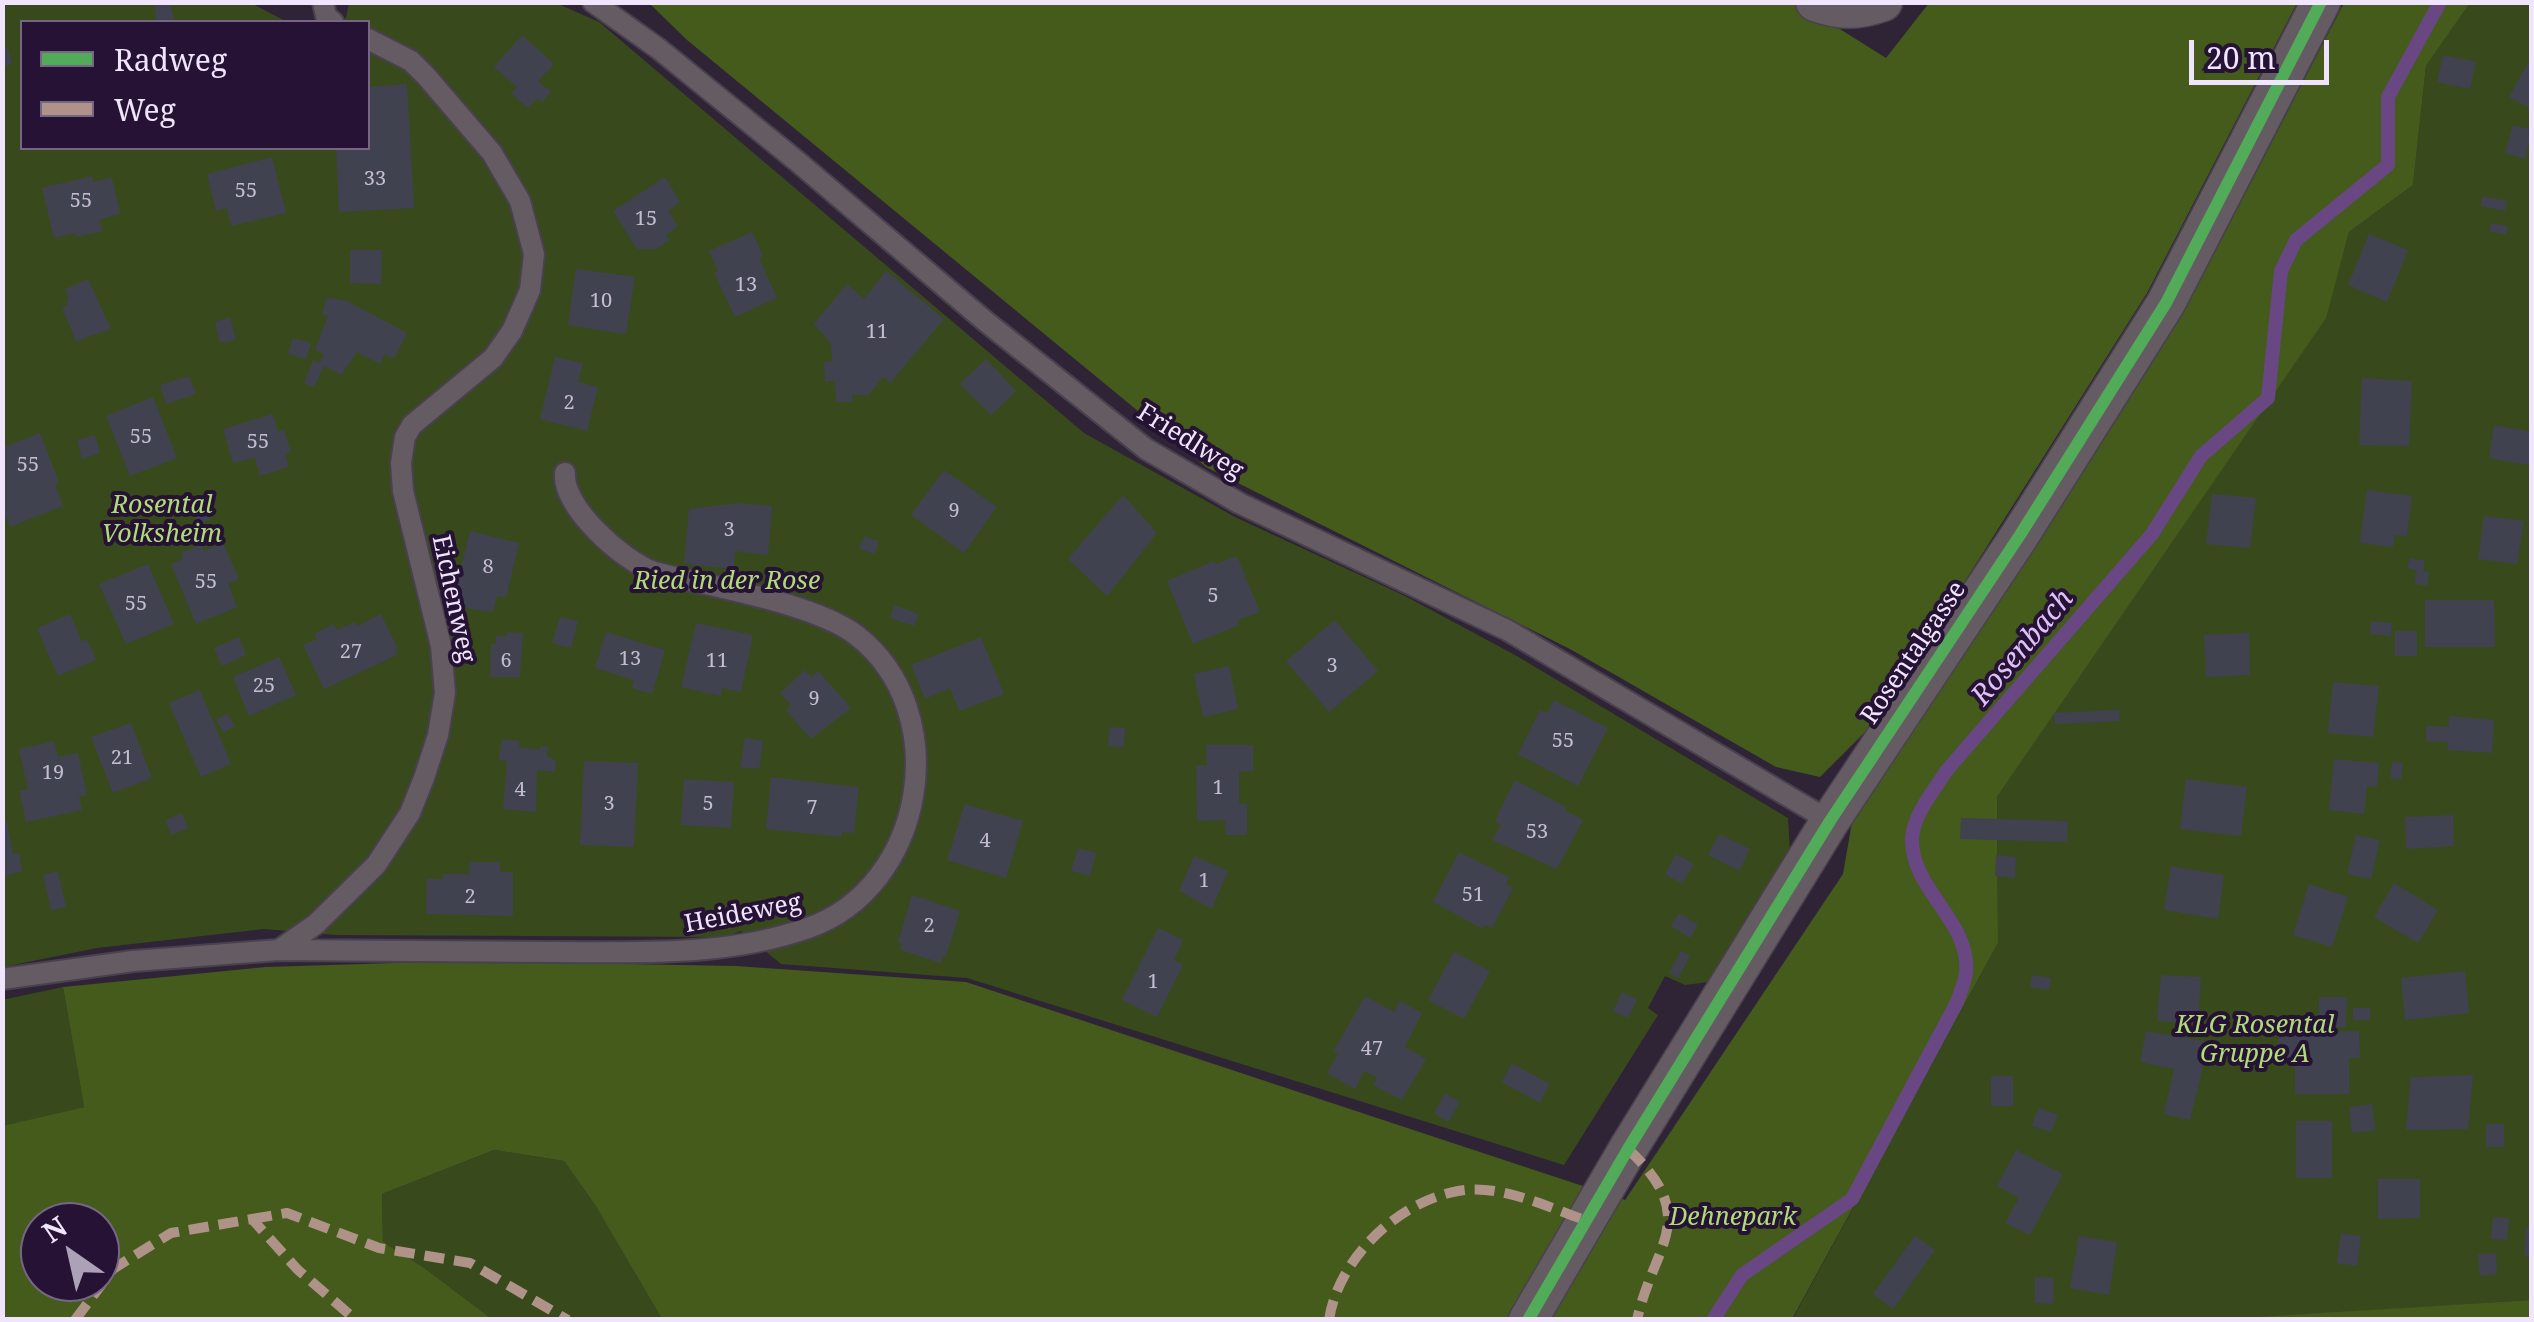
<!DOCTYPE html>
<html>
<head>
<meta charset="utf-8">
<style>
  body { margin:0 }
  #map { position:relative; width:2534px; height:1322px; overflow:hidden; background:#2e2436; font-family:"Noto Serif",serif }
  canvas { display:block }
  .frame { position:absolute; inset:0; border:5px solid #f0e5fc; pointer-events:none }
  .legend { position:absolute; left:20px; top:20px; width:350px; height:130px; box-sizing:border-box; background:#251234; border:2px solid #766684; margin:0; padding:12px 18px; list-style:none; font-size:30px; color:#f0e5fc }
  .legend li { display:flex; align-items:center; gap:20px; height:50px }
  .legend b { width:50px; border:2px solid #766684 }
  .north { position:absolute; left:20px; top:1202px; width:100px; height:100px; box-sizing:border-box; background:#251234; border:2px solid #766684; border-radius:50%; rotate:326deg; font-size:28px; font-weight:700; line-height:40px; text-align:center; color:#f0e5fc }
  .north::after { content:''; display:block; margin:auto; width:35px; height:45px; background:#aca1b7; clip-path:polygon(50% 0,100% 100%,50% 72%,0 100%) }
  .scale { position:absolute; left:2189px; top:40px; width:140px; height:45px; box-sizing:border-box; border:5px solid #f0e5fc; border-top:0; padding-left:12px; font-size:30px; line-height:35px; white-space:nowrap; color:#f0e5fc; -webkit-text-stroke:8px #251234; paint-order:stroke }
</style>
</head>
<body>
<div id="map">
<canvas width="2534" height="1322"></canvas>
<div class="frame"></div>
<ul class="legend">
<li><b style="height:12px;background:#51ab58"></b>Radweg</li>
<li><b style="height:12px;background:#af9288"></b>Weg</li>
</ul>
<div class="north">N</div>
<div class="scale">20 m</div>
</div>
<script>
const ctx = document.querySelector('canvas').getContext('2d');
ctx.lineJoin = 'round';
function fillPath(path, color) { ctx.fillStyle = color; ctx.fill(path, 'evenodd'); }
function strokePath(path, color, width, dash) { ctx.strokeStyle = color; ctx.lineWidth = width; ctx.lineCap = dash ? 'butt' : 'round'; ctx.setLineDash(dash || []); ctx.stroke(path); }
function drawText(font, color, halo, rows, align = 'center') {
  ctx.font = font + ' "Noto Serif",serif'; ctx.lineWidth = 8; ctx.setLineDash([]); ctx.textBaseline = 'middle'; ctx.strokeStyle = halo; ctx.fillStyle = color; for (const [text, x, y, turn = 0] of rows) {
    ctx.save(); ctx.translate(x, y); ctx.rotate((+turn || 0) * Math.PI / 180); ctx.textAlign = isNaN(turn) ? turn : align; if (halo) ctx.strokeText(text, 0, 0); ctx.fillText(text, 0, 0); ctx.restore();
  }
}
fillPath(new Path2D(`
  M3,3H251L287,22H22V148H368V22H334L346,18L349,3H556L599,22L1084,433L1235,517L1405,596L1515,655L1788,818L1790,852L1717,981L1685,985L1665,976L1648,1008L1658,1015L1564,1165L967,978L781,964L741,931L724,937L336,935L264,929L97,948L3,967Z
  M2470,3H2531V1300L2225,1320H1792L1998,943L1997,797L2325,318L2349,232L2413,185L2426,66Z
  M63,987L84,1107L3,1126L2,1000Z
  M494,1150L564,1161L595,1205L662,1319H492L423,1267L383,1242L382,1194Z`), '#384a1b');
fillPath(new Path2D(`
  M1797,2L1886,58L1929,3H2297L2147,293L1878,719L1820,777L1776,767L1570,649L1206,467L687,40L649,3Z
  M2344,3H2470L2426,66L2413,185L2349,232L2326,318L1997,797L1998,943L1792,1319H662L595,1205L564,1161L494,1150L382,1194L383,1242L423,1267L492,1319H3L2,1126L84,1107L63,987L266,967L460,961L736,966L966,982L1625,1200L1843,874L1852,822L2183,313ZM40,1222H100V1282H40Z
  M2531,1300V1319H2225Z`), '#445b1c');
strokePath(new Path2D(`
  M1713,1320L1742,1275L1852,1199L1957,1002C1960,993 1965,982 1966,973C1971,921 1911,890 1912,839C1913,815 1934,790 1947,770L2152,534L2201,456L2268,398L2281,271L2296,240L2388,165V97L2440,2`), '#684783', 14);
fillPath(new Path2D(`
  M170,3L174,19L157,22L154,6Z
  M522,35L554,64L538,81L551,92L542,102L537,99L528,108L511,93L517,87L494,67Z
  M8,48L12,64L2,66V49Z
  M2443,55L2476,62L2470,89L2437,82Z
  M2532,56V109L2509,97Z
  M407,84L414,208L339,212L336,148H368V87Z
  M2513,125L2532,130L2525,159L2505,153Z
  M272,157L286,213L231,226L227,208L216,211L207,174Z
  M92,176L93,182L112,178L120,213L99,220L102,231L77,237L75,233L54,238L42,188Z
  M665,177L680,202L668,211L678,226L666,235L669,240L656,249H637L613,211Z
  M2482,196L2507,201L2505,211L2481,206Z
  M2491,223L2508,226L2506,235L2489,231Z
  M752,232L763,256L759,258L777,298L735,317L714,273L718,271L709,251Z
  M2369,234L2408,250L2387,302L2348,285Z
  M350,250H382L381,284L350,283Z
  M576,269L635,277L626,334L568,325Z
  M886,271L944,319L890,383L883,377L868,395H852L853,402H836L835,381H825L824,362L832,361L831,344L814,324L847,284L864,299Z
  M88,279L111,329L76,341L62,308L68,305L66,301L69,300L65,289Z
  M327,297L347,301L407,333L394,359L385,354L380,364L357,352L341,375L324,366L314,387L304,383L313,360L319,364L324,354L315,350L328,316L322,314Z
  M230,317L236,340L220,343L215,322Z
  M293,338L311,343L306,359L288,354Z
  M555,357L583,363L578,382L598,387L587,431L540,419Z
  M986,359L1016,391L991,415L960,384Z
  M189,376L196,394L166,404L160,385Z
  M2362,378L2412,381L2409,446L2359,445Z
  M153,397L177,458L130,476L106,416Z
  M273,414L278,432L284,430L291,452L285,454L289,467L260,476L255,458L233,463L223,429Z
  M2494,425L2532,432L2529,465L2489,458Z
  M40,433L59,482L55,484L63,506L10,527L2,508V448Z
  M95,435L100,453L82,459L77,440Z
  M944,470L997,507L964,553L911,515Z
  M2367,490L2412,496L2407,536L2395,535L2393,547L2360,543Z
  M2212,494L2256,498L2250,548L2206,544Z
  M1123,495L1157,533L1107,596L1068,559Z
  M202,500L211,519L199,525L189,506Z
  M739,503L772,506L768,555L735,551L734,569L684,564L689,509Z
  M2484,516L2524,521L2517,564L2478,559Z
  M470,531L519,543L506,598L497,596L493,612L452,606Z
  M864,537L879,541L875,554L859,549Z
  M223,543L239,579L228,584L237,607L196,624L171,564L183,559L181,553L202,544L204,551Z
  M1237,556L1260,612L1238,620L1239,625L1193,644L1167,581L1214,561L1216,564Z
  M2410,558L2425,561L2423,571L2429,572L2427,586L2415,584L2416,570L2407,568Z
  M148,564L174,624L126,644L99,584Z
  M2425,600H2494L2495,647H2425Z
  M894,605L919,614L914,626L890,618Z
  M70,614L82,642L87,639L96,660L58,676L37,628Z
  M381,614L398,649L395,650L397,655L324,689L303,645L317,639L314,634L334,624L337,630L355,622L357,626Z
  M560,617L578,621L571,648L552,643Z
  M1335,620L1378,671L1329,712L1286,661Z
  M2371,621L2392,623L2391,636L2370,634Z
  M696,623L753,635L741,692L722,688L721,696L681,687Z
  M2395,631H2417V656H2395Z
  M507,632L523,633L520,677H490L491,644H496V636H507Z
  M606,632L665,650L652,694L632,688L634,680L595,668Z
  M2249,633L2250,675L2206,677L2204,635Z
  M239,637L246,655L222,666L214,648Z
  M981,637L1004,694L959,711L950,688L925,699L911,665Z
  M279,657L296,695L249,716L233,677Z
  M1229,666L1238,709L1203,717L1194,674Z
  M805,670L811,677L818,671L851,708L811,739L786,710L791,705L780,693Z
  M2333,682L2379,686L2373,737L2328,733Z
  M200,690L231,764L201,777L169,703Z
  M1554,700L1608,728L1578,786L1518,754L1540,710L1547,713Z
  M2119,710L2120,721L2055,724L2054,713Z
  M227,713L235,726L224,733L216,720Z
  M2449,716L2494,720L2492,753L2447,750L2448,742L2426,741V726L2449,727Z
  M131,723L152,778L113,793L91,737Z
  M1109,727L1125,728L1124,747L1108,746Z
  M745,738L763,741L759,769L740,767Z
  M502,739L519,741V747L540,750V746L548,747L547,756L556,761L555,772L537,770L536,812L503,809L507,761L499,760Z
  M54,741L58,757L78,753L87,795L79,796L82,810L26,822L19,791L28,789L19,749Z
  M1206,745H1253V771L1239,772V804H1247V835H1226L1225,820L1197,821L1196,765H1207Z
  M2334,759L2379,763L2377,787L2367,786L2364,814L2329,810Z
  M584,761L638,763L634,847L580,845Z
  M2392,762L2403,763L2401,780L2390,778Z
  M771,777L859,787L854,833L842,832L841,837L766,829Z
  M684,779L734,782L731,828L681,825Z
  M2186,779L2247,787L2241,836L2180,829Z
  M1515,780L1566,807L1565,810L1583,820L1557,869L1492,840L1501,825L1495,821Z
  M965,804L1023,821L1006,878L947,860Z
  M182,813L188,828L171,835L165,820Z
  M2453,815L2454,846L2406,849L2405,817Z
  M1961,818L2068,821L2067,842L1960,839Z
  M6,819L13,854L19,853L22,871L2,877V820Z
  M1719,834L1750,849L1739,871L1708,855Z
  M2356,835L2380,840L2371,879L2347,874Z
  M1078,848L1096,853L1090,876L1071,871Z
  M1459,852L1509,877L1506,884L1513,888L1492,928L1485,925L1483,929L1433,902Z
  M1676,854L1694,864L1682,884L1665,874Z
  M1996,855L2016,857L2015,878L1995,876Z
  M1194,856L1228,871L1212,909L1179,891Z
  M470,862H500V872H513V916L426,914L427,879H443V874H469Z
  M2171,866L2224,875L2218,919L2164,910Z
  M58,871L66,907L51,910L43,875Z
  M2394,883L2438,910L2418,943L2374,917Z
  M2309,884L2348,897L2332,947L2293,935Z
  M912,895L960,911L946,956H943L941,963L900,950L902,943L898,942Z
  M1679,913L1698,925L1690,938L1671,926Z
  M1158,928L1183,940L1174,960L1183,965L1157,1017L1122,1000Z
  M1681,951L1690,956L1678,978L1669,973Z
  M1454,952L1490,971L1464,1019L1428,1000Z
  M2465,971L2469,1013L2405,1020L2401,978Z
  M2032,975L2051,978L2049,990L2030,987Z
  M2161,975L2201,977L2198,1024L2157,1021Z
  M1622,992L1637,1000L1628,1018L1613,1011Z
  M1365,996L1394,1012L1400,1001L1422,1013L1405,1047L1426,1059L1402,1100L1373,1085L1377,1078L1364,1071L1355,1089L1327,1073L1338,1054L1333,1052Z
  M2319,997H2347L2346,1027H2319Z
  M2353,1008H2370V1020H2353Z
  M2146,1031L2209,1042L2190,1120L2164,1114L2174,1069L2140,1062Z
  M2359,1031L2360,1058H2349V1094H2295V1058H2278V1032Z
  M1512,1063L1550,1084L1540,1103L1502,1082Z
  M2473,1075L2468,1129L2406,1130L2411,1077Z
  M1991,1076H2013V1106H1991Z
  M1445,1093L1460,1102L1448,1122L1434,1113Z
  M2372,1104L2375,1130L2352,1133L2349,1107Z
  M2038,1108L2058,1115L2051,1132L2032,1126Z
  M2296,1121H2332V1178H2296Z
  M2486,1124H2504V1147H2486Z
  M2016,1150L2063,1174L2030,1235L2005,1223L2019,1198L1997,1186Z
  M2378,1179H2420V1218L2378,1219Z
  M2493,1217L2509,1218L2507,1240L2491,1239Z
  M2526,1228H2532V1256L2524,1255Z
  M2341,1233L2361,1236L2357,1266L2337,1263Z
  M1915,1236L1935,1250L1893,1309L1873,1294Z
  M2079,1236L2117,1242L2109,1295L2070,1288Z
  M2496,1253L2497,1274L2480,1276L2478,1254Z
  M2035,1277L2054,1278L2053,1304L2035,1303Z`), '#404250');
const lane = new Path2D(`
  M323,2L326,16L333,22
  M593,2L659,49L798,162L985,321L1146,449L1239,503L1507,630L1830,821
  M279,950C370,951 462,951 553,952C639,952 725,957 808,928C926,887 955,711 856,635C814,603 707,586 654,572C623,561 562,507 565,473
  M2,979L133,961L279,950L316,924L376,865L410,813L424,778L438,735L445,693L441,646L403,491L401,463L405,437L412,425L493,358L512,331L530,290L534,254L520,201L492,153L426,76L411,61L368,39`);
const street = new Path2D(`
  M1815,2C1840,11 1858,11 1883,2
  M1528,1320L1628,1149L1830,821L2020,535L2166,303L2321,2`);
strokePath(lane, '#494150', 24);
strokePath(street, '#494150', 41);
strokePath(lane, '#655b62', 20);
strokePath(street, '#655b62', 38);
strokePath(new Path2D(`
  M1628,1149C1702,1219 1654,1243 1637,1320
  M252,1219L287,1213L379,1248L470,1263L568,1320
  M75,1320L113,1269L171,1233L252,1219L298,1270L356,1320
  M1329,1320C1338,1259 1397,1202 1458,1191C1499,1183 1547,1207 1585,1220`), '#af9288', 10, [20, 10]);
strokePath(new Path2D(`
  M1528,1320L1628,1149L1830,821L2020,535L2166,303L2321,2`), '#51ab58', 12);
drawText('20px', '#c4bcd1', null, [
  ["33",375,179],
  ["55",246,191],
  ["55",81,201],
  ["15",646,219],
  ["13",746,285],
  ["10",601,301],
  ["11",877,332],
  ["2",569,403],
  ["55",141,437],
  ["55",258,442],
  ["55",28,465],
  ["9",954,511],
  ["3",729,530],
  ["8",488,567],
  ["55",206,582],
  ["5",1213,596],
  ["55",136,604],
  ["27",351,652],
  ["13",630,659],
  ["6",506,661],
  ["11",717,661],
  ["3",1332,666],
  ["25",264,686],
  ["9",814,699],
  ["55",1563,741],
  ["21",122,758],
  ["19",53,773],
  ["1",1218,788],
  ["4",520,790],
  ["3",609,804],
  ["5",708,804],
  ["7",812,808],
  ["53",1537,832],
  ["4",985,841],
  ["1",1204,881],
  ["51",1473,895],
  ["2",470,897],
  ["2",929,926],
  ["1",1153,982],
  ["47",1372,1049]
]);
drawText('25px', '#f0e5fc', '#251234', [
  ["Friedlweg",1190,442,32],
  ["Eichenweg",453,599,78],
  ["Rosentalgasse",1914,653,-56],
  ["Heideweg",743,914,-11]
]);
drawText('italic 25px', '#b0db77', '#251234', [
  ["Rosental",162,506],
  ["Volksheim",162,535],
  ["Ried in der Rose",727,582],
  ["KLG Rosental",2255,1026],
  ["Gruppe A",2255,1055],
  ["Dehnepark",1733,1218]
]);
drawText('italic 28px', '#dfc1f9', '#251234', [
  ["Rosenbach",2023,648,-50]
]);
</script>
</body>
</html>
